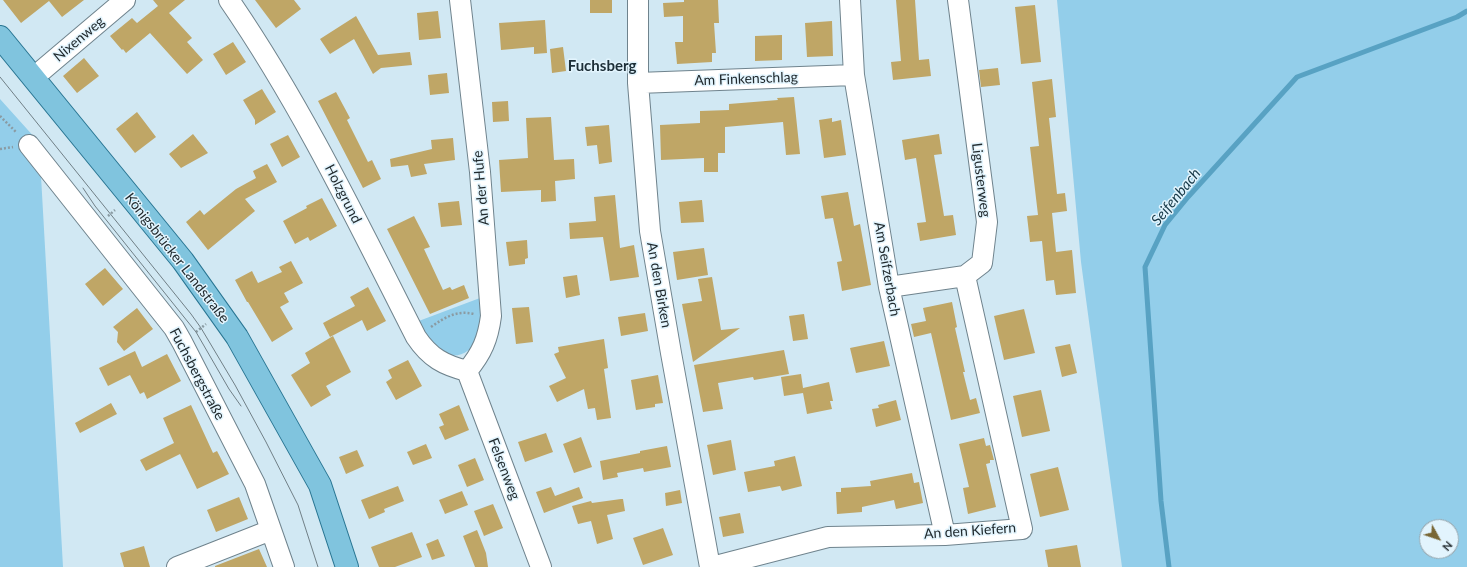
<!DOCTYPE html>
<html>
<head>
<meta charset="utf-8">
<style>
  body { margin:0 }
  #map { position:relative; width:1467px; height:567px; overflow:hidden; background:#d1e8f3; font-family:Lato,sans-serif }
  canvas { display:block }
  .north { position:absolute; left:1419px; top:519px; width:40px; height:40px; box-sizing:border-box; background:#e2f4fd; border:1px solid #95a3aa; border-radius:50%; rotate:130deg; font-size:11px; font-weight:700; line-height:16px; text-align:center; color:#212a2e }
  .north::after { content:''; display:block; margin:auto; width:14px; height:18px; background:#786634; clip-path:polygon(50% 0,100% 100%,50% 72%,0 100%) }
</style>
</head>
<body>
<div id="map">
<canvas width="1467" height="567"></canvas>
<div class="north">N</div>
</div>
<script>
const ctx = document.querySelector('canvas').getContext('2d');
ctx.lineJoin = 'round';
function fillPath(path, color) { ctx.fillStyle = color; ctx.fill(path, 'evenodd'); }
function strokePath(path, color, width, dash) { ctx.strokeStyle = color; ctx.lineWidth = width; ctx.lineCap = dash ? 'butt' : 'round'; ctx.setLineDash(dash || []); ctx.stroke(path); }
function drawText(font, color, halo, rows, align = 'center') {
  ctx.font = font + ' Lato,sans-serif'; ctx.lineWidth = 3; ctx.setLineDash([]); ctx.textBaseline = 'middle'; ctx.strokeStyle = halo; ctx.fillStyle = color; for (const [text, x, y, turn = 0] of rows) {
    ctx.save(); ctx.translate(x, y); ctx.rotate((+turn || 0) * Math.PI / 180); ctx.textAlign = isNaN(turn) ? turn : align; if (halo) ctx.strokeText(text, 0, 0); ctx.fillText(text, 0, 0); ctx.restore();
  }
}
fillPath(new Path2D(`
  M1057,0H1467V567H1122L1081,262ZM1427,527H1451V551H1427Z
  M0,99L36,139L41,176L63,567H0Z
  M480,298C480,310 483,325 479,336C470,357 451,361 433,348C427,343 420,329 416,322Z`), '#93ceea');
strokePath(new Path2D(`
  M1169,567L1161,501L1145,267L1165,225L1188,197L1297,77L1457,17L1467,11`), '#58a2c3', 5);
fillPath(new Path2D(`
  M3,0H84L62,17L49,1L21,23Z
  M153,0H185L169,13L192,38L187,42L203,60L187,74L150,33L126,53L123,49L122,50L110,36L132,18L137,23L158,6Z
  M255,0H294L301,9L276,28Z
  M590,0H612V13H590Z
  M684,0H718L719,23H714L716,53H712V62L677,64L675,42H683V16L664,17L663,3L684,2Z
  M896,0H915L919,60L929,59L931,76L893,80L891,62L901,61Z
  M1035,5L1041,62L1021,64L1015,7Z
  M438,11L441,38L419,40L417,13Z
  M356,16L378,55L410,52L412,65L381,68L373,74L354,39L330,54L320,39Z
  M545,20L547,53L534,54V47L501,50L499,23Z
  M832,21L833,56L807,57L805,23Z
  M782,35V60L755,61V36Z
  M233,42L246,62L226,75L213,54Z
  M563,47L566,71L552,73L550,49Z
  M84,58L99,76L77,93L63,76Z
  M998,68L1000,85L981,87L979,70Z
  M447,73L449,93L430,95L428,75Z
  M1052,79L1056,117L1049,118L1057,194L1065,193L1067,211L1052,213L1056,252L1072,250L1076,293L1056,295L1054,280L1046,281L1042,241L1030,242L1027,216L1038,215L1030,147L1039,146L1032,82Z
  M262,89L276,112L255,125V120L243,100Z
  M336,92L350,118L347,120L368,162L372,160L381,179L363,188L318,101Z
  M794,97L800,154L786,155L783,122L725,127V153H718V172H704V158L661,160L660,125L700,123V111L729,110V104L778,100L777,98Z
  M508,101L509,121L493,122L492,102Z
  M137,112L156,137L135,153L116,129Z
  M551,117L554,160L574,159L575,179L555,181L556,201L541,202V190L501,192L499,160L528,158L526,118Z
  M832,118V122L841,120L846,155L824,158L819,120Z
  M609,125L612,162L599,164L597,145L587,146L585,127Z
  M193,134L208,153L181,168L169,154Z
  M939,134L942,154L934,155L944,216L953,215L956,235L920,241L917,223L926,222L916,158L905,160L902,140Z
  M288,135L300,157L282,167L270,144Z
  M453,138L455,160L424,164L427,174L411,177L408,165L391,167L390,159L432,149L431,140Z
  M267,164L277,182L245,199L255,211L208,250L186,222L200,210L204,215L236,189L256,178L253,171Z
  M848,192L854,226L860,224L871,285L842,291L837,262L842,261L833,218L825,219L821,196Z
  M615,195L620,248L634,245L639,277L610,281L603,237L570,239L569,223L596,221L594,197Z
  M322,198L337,226L310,241L308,237L295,244L283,221L307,208L306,206Z
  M702,200L704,222L681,223L679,202Z
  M459,201L462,225L441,227L438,203Z
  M414,216L430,247L424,249L443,290L450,287L452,290L464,285L469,298L430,314L387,229Z
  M527,240L528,258L525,259V264L509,266L506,242Z
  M704,248L708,275L677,280L673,252Z
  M291,261L303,283L284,293L289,302L280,307L293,329L272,342L248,302H247L235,280L252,271L258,283L282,272L279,267Z
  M105,268L123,289L103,306L85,284Z
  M577,275L580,295L566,298L563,277Z
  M712,277L721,330L740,328L693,362L682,304L702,301L698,279Z
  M368,287L386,321L367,331L362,320L330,337L323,323L355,306L350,297Z
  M952,302L957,327L955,328L965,372H963L970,400L976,398L980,413L951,420L931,333L914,337L911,324L926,321L923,308Z
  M529,307L533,342L516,344L512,308Z
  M137,308L153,329L124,351L117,342L118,332L113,327Z
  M1024,309L1035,353L1004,360L994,316Z
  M645,313L648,331L621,336L618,317Z
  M804,314L808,339L793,341L789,316Z
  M333,336L351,372L326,386L331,395L311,407L291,375L310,363L305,353Z
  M604,339L608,368L604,369L611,418L597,420L595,408L588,409L584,389L557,402L549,386L566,378L554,354L559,352L558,347Z
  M884,341L890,366L856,373L850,348Z
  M1070,344L1077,373L1062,377L1055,347Z
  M784,350L789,374L754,380L753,377L718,383L723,409L703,412L694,365Z
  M135,351L142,367L167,354L181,381L147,399L144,392L140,394L130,375L108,386L99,368Z
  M408,360L422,386L396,400L386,382L392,378L388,370Z
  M801,374L803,388L829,382L833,401H830L832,409L807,414L803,393L784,396L781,377Z
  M658,375L663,403L655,404V407L636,410L631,380Z
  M1041,390L1050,431L1022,437L1013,396Z
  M896,400L901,420L876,427L872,409L879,408L878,405Z
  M111,403L117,414L80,433L75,423Z
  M191,405L213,453L217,451L229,474L197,489L180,454L146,471L140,460L174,443L163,418Z
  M459,405L469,430L445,440L439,427L444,425L439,414Z
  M546,433L553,452L525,462L518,442Z
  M581,437L592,467L574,473L563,444Z
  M984,438L986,446L990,445L994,460H990V463L986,464L996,507L968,514L963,488L969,487L959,444Z
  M731,440L736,470L713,475L707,445Z
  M426,444L432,458L413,465L407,452Z
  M667,446L671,467L644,472L643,468L617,473L618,477L603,480L600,461L640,453V451Z
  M357,450L364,466L346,474L339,457Z
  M795,456L802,486L782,491L780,486L748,492L744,472L775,466L774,461Z
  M475,458L484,480L467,487L458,465Z
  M1058,467L1069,510L1040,517L1030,474Z
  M912,473L914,483L919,482L923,503L896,509L894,500L862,507V512L837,514L836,492H841V488L871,486L870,481Z
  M398,486L404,501L384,509L385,512L369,519L361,500Z
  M551,487L555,496L579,487L583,498L544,513L536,492Z
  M680,490L682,503L666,506L665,493Z
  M462,491L468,505L445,514L439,500Z
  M239,497L248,519L216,532L207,510Z
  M621,499H623L625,511L607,515L613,539L597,544L591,521L578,524L572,506L591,501L592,503Z
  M493,504L503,528L484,536L474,511Z
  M740,513L744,533L723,537L719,517Z
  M663,528L673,555L643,565L633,538Z
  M477,530L486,553L488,567H475L463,536Z
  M412,532L422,557L395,567H379L371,547Z
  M438,539L445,556L432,560L426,544Z
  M1077,545L1081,567H1048L1045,550Z
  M144,546L150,567H124L120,553Z
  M259,549L267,567H215V566Z`), '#bfa666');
const minor = new Path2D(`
  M229,0C302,106 358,223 416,337C430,358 444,365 467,371
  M460,0L480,172L491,316C488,339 482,353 467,371
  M638,0V83L650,231L671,353L710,567
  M850,0L854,75L889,287L945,535
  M33,78L125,0
  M638,83L854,75
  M29,145L174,328L182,342L255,484L284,567
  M889,287L965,276L982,263L987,222L958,0
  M467,371L541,567
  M177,567L271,530
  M712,567L828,537L945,535L1022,529L965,276`);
const major = new Path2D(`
  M0,37L183,261L237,337L320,485L347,567`);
strokePath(minor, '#6f838d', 22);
strokePath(major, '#287592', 24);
strokePath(new Path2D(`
  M0,116L16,132
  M0,149L13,147
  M108,216L115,210
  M431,327C445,317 457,310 474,314
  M196,332L206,324`), '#8a9ba3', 2.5, [2, 2]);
strokePath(minor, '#fff', 20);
strokePath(major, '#80c4de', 22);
strokePath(new Path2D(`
  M0,77L191,314L201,328L235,385L266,442L298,505L318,567
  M83,188L95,206L196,332L229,389L241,406`), '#707f86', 1);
drawText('14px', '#212a2e', '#e2f4fd', [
  ["Nixenweg",79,39,-40],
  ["Am Finkenschlag",746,79,-2],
  ["Ligusterweg",981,180,83],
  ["An der Hufe",481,188,-95],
  ["Holzgrund",343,194,63],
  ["Königsbrücker Landstraße",177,258,52],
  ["Am Seifzerbach",887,269,80],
  ["An den Birken",659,285,80],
  ["Fuchsbergstraße",197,374,62],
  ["Felsenweg",504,469,69],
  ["An den Kiefern",970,531,-4]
]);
drawText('bold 15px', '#1d2f38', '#e2f4fd', [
  ["Fuchsberg",602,66]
]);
drawText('italic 15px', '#1a3c4b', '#e2f4fd', [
  ["Seifenbach",1176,197,-51]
]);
</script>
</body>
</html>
